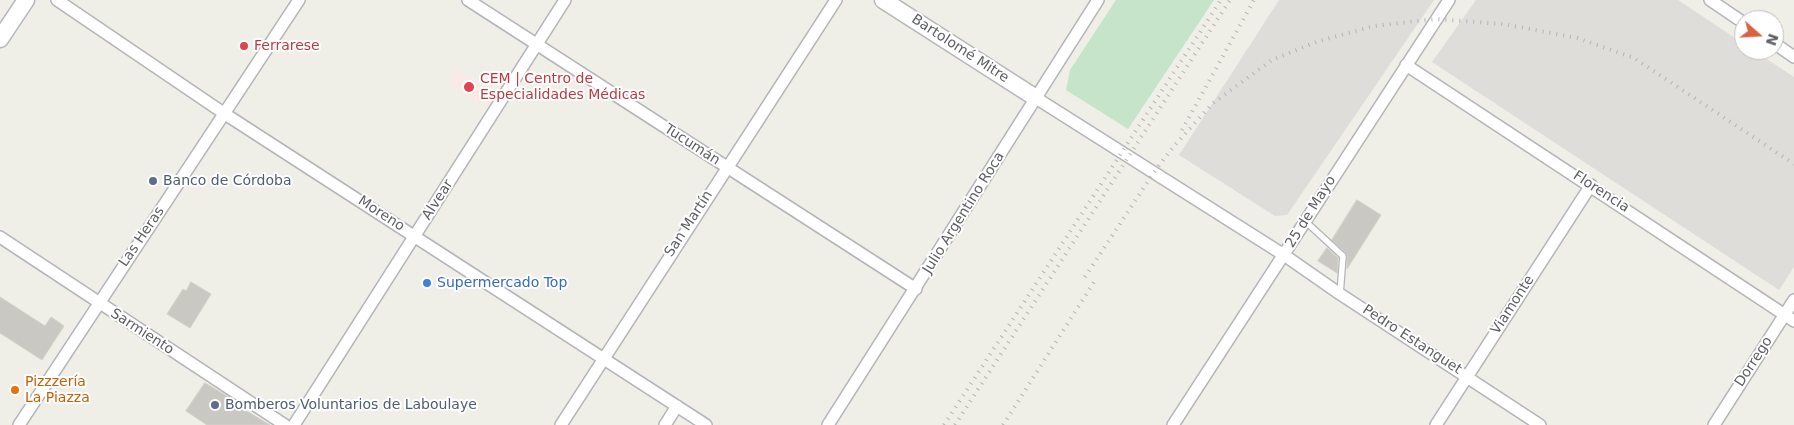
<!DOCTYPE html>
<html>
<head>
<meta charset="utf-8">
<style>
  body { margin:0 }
  #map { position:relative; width:1794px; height:425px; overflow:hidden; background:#efeee7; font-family:"DejaVu Sans",sans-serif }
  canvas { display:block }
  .north { position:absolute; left:1734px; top:10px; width:50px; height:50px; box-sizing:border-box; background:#fff; border:1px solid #bfbfc1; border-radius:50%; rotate:109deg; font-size:14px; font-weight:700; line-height:20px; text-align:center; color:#5e6065 }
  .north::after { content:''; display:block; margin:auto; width:18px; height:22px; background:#d96243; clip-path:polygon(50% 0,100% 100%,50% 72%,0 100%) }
</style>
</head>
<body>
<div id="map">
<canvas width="1794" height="425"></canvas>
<div class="north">N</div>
</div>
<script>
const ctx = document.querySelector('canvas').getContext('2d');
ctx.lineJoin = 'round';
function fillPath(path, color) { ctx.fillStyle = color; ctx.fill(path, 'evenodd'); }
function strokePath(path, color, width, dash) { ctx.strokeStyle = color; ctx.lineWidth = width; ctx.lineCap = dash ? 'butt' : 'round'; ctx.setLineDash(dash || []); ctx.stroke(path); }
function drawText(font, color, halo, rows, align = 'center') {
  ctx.font = font + ' "DejaVu Sans",sans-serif'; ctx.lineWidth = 4; ctx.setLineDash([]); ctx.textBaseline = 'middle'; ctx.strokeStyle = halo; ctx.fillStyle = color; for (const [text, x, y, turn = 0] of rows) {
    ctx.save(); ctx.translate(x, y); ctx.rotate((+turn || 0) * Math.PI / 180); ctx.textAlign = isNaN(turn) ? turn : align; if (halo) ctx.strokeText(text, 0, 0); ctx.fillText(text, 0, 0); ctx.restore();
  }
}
fillPath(new Path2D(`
  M1279,0H1434L1287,215L1275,216L1179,155Z
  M1476,0H1678L1744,44V50H1753L1794,77V267L1779,290L1432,62Z`), '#deddd9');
fillPath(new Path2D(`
  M458,69L489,91L480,105L449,83Z`), '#f9eae5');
fillPath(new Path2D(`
  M1116,0H1214L1128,129L1066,90L1070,70Z`), '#c6e4ca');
const building = new Path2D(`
  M1357,200L1381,215L1347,269V254L1332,240Z
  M1327,248L1338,258L1337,273L1318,261Z
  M191,282L211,294L190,328L167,314L183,289L186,291Z
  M0,297L45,326L51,317L64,326L42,360L0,333Z
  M205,383L237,402L235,404L270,425H207L186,411Z`);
fillPath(building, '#cac8c3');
strokePath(building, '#d3d1c5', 1);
const lane = new Path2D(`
  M1305,221L1343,256L1340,294`);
const street = new Path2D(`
  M57,0L225,114L706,425
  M468,0L916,289
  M1710,0L1744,23
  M1774,43L1794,57
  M1406,65L1794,321
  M1036,98L1284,255L1340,294L1540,425
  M0,237L285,425
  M19,425L299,0
  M294,425L565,0
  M561,425L836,0
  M665,425L677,406
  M828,425L1098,0
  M1173,425L1449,0
  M1436,425L1591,185
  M1714,425L1794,300`);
const secondary = new Path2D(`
  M883,0L1036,98
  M0,39L26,0`);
strokePath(lane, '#b4b5ba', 8);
strokePath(street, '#b4b5ba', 14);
strokePath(secondary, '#b5b7bc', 19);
strokePath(lane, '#fff', 5.5);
strokePath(street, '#fff', 11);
strokePath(secondary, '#fff', 16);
strokePath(new Path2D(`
  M1182,130L1254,0
  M1085,277L1154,172L1174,146L1213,103L1272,60L1316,42L1374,26L1436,19L1503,24L1577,38L1634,58L1794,164
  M944,425L1221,0
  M955,425L1230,0
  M1003,425L1094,282`), '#b4b4b5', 4, [1, 6]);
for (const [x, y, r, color] of [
  [244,46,5,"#e0444e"],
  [469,87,6,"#e0444e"],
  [153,181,5,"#5c6f8a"],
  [427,283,5,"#3f7fe0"],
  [15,390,5,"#e8710a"],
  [215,405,5,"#5c6f8a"]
]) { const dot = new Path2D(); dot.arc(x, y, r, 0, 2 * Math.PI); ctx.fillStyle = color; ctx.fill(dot); strokePath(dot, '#fff', 2); }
drawText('14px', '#be3a42', '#fff', [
  ["Ferrarese",254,46],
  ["CEM | Centro de",480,79],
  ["Especialidades Médicas",480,95]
], 'left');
drawText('14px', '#5e6065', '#fff', [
  ["Bartolomé Mitre",960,49,33],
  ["Tucumán",692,145,33],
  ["Florencia",1601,192,33],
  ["Alvear",438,200,-57],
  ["25 de Mayo",1311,212,-58],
  ["Julio Argentino Roca",964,213,-58],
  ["Moreno",381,214,33],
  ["San Martín",689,224,-57],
  ["Las Heras",142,237,-56],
  ["Viamonte",1513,305,-57],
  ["Sarmiento",142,332,33],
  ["Pedro Estanguet",1412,340,33],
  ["Dorrego",1754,362,-57]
]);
drawText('14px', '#4e5e75', '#fff', [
  ["Banco de Córdoba",163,181],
  ["Bomberos Voluntarios de Laboulaye",225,405]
], 'left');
drawText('14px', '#366cbe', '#fff', [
  ["Supermercado Top",437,283]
], 'left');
drawText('14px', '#c56008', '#fff', [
  ["Pizzzería",25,382],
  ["La Piazza",25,398]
], 'left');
</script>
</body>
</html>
